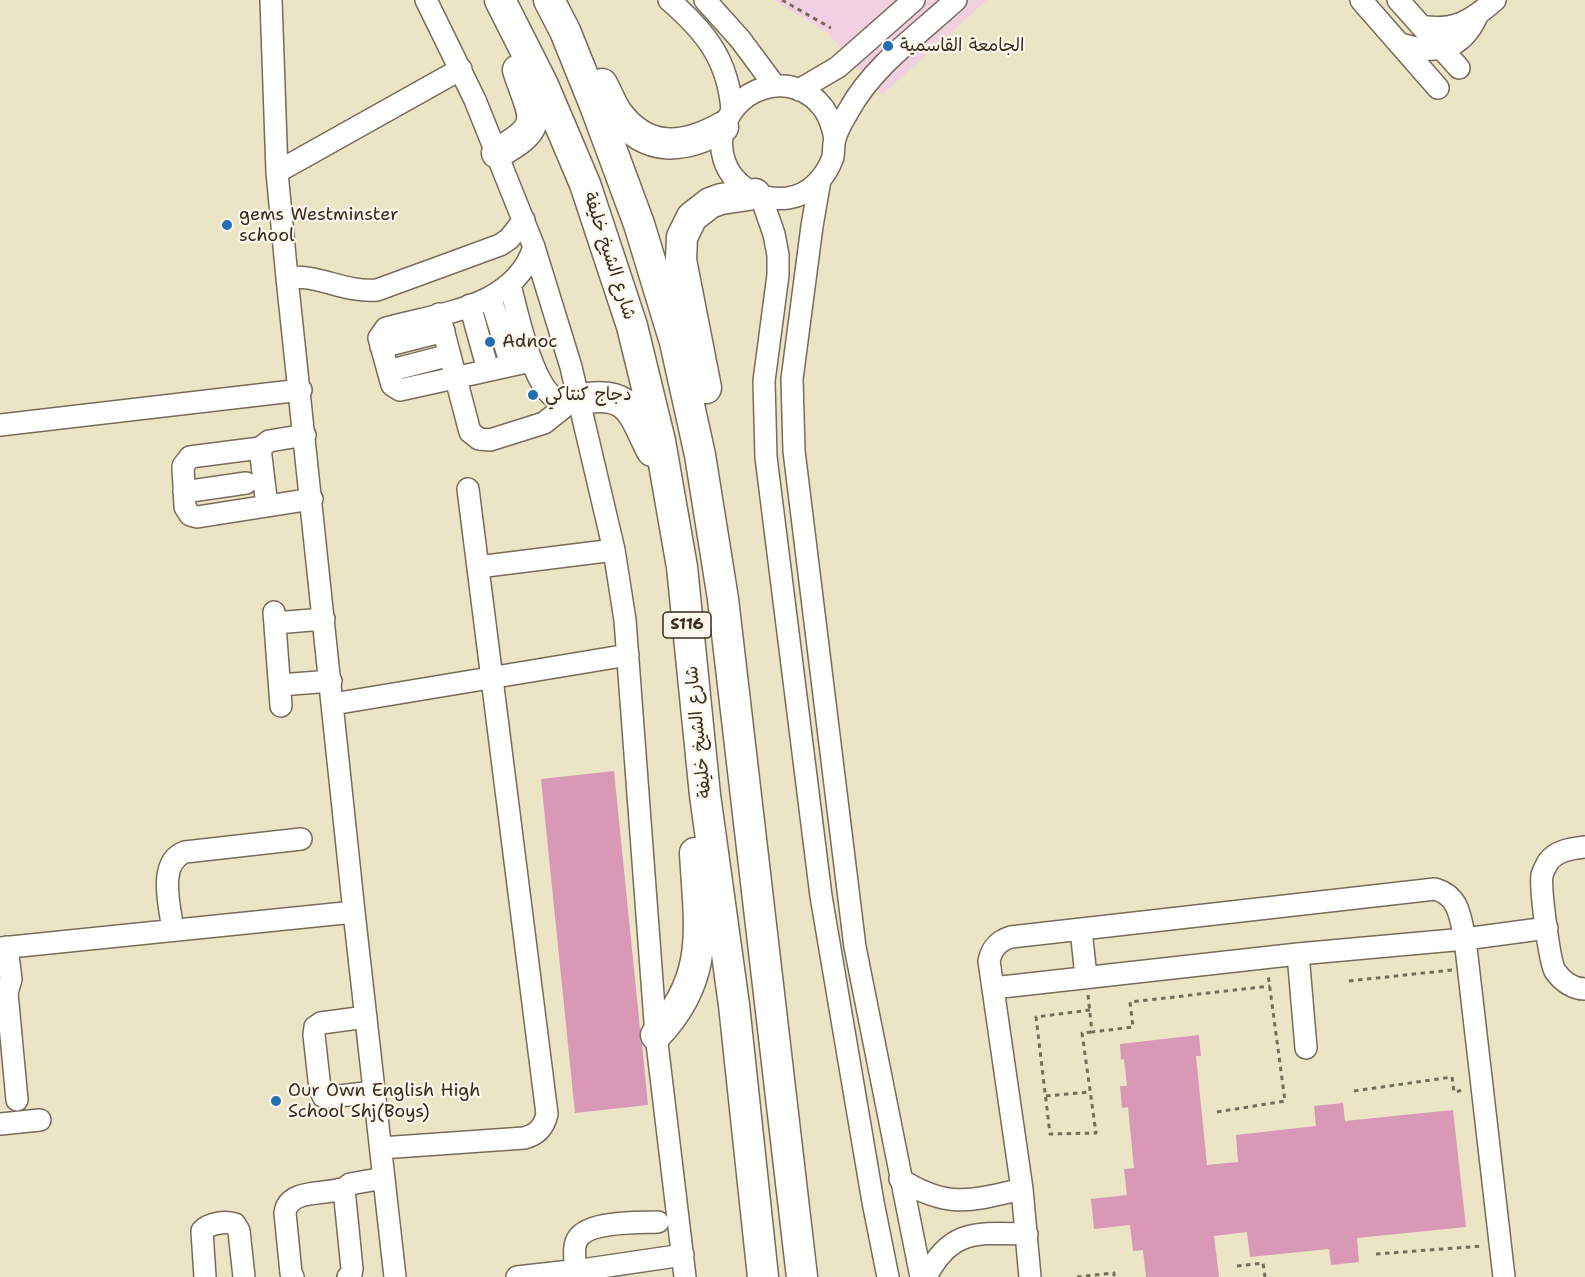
<!DOCTYPE html>
<html>
<head>
<meta charset="utf-8">
<style>
  body { margin:0 }
  canvas { display:block; background:#ebe5c6 }
</style>
</head>
<body>
<canvas width="1585" height="1277"></canvas>
<script>
const ctx = document.querySelector('canvas').getContext('2d');
ctx.lineJoin = 'round';
function fillPath(path, color) { ctx.fillStyle = color; ctx.fill(path, 'evenodd'); }
function strokePath(path, color, width, dash) { ctx.strokeStyle = color; ctx.lineWidth = width; ctx.lineCap = dash ? 'butt' : 'round'; ctx.setLineDash(dash || []); ctx.stroke(path); }
function drawText(font, color, halo, rows, align = 'center') {
  ctx.font = font + ' "Shantell Sans","Playpen Sans Arabic",sans-serif'; ctx.lineWidth = 4.5; ctx.setLineDash([]); ctx.textBaseline = 'middle'; ctx.strokeStyle = halo; ctx.fillStyle = color; for (const [text, x, y, turn = 0] of rows) {
    ctx.save(); ctx.translate(x, y); ctx.rotate((+turn || 0) * Math.PI / 180); ctx.textAlign = isNaN(turn) ? turn : align; if (halo) ctx.strokeText(text, 0, 0); ctx.fillText(text, 0, 0); ctx.restore();
  }
}
fillPath(new Path2D(`
  M773,0H987L882,95L828,33Z`), '#f1d0e2');
fillPath(new Path2D(`
  M614,771L640,1029V1041L642,1044L648,1105L575,1113L541,779Z
  M1199,1035L1201,1056H1196L1207,1165L1238,1162L1236,1135L1316,1126L1314,1106L1343,1103L1345,1121L1453,1110L1466,1227L1357,1238L1359,1262L1331,1265L1329,1249L1250,1257L1247,1232L1214,1236L1219,1277H1146L1143,1250L1133,1251L1130,1225L1094,1229L1091,1199L1127,1195L1124,1169L1134,1168L1128,1107L1122,1108L1120,1086H1127L1124,1059L1121,1060L1120,1044Z`), '#d898b6');
const minor = new Path2D(`
  M271,0L277,172L287,278L354,912L395,1277
  M426,0L475,100L534,247L571,367L614,550L625,620L656,1035L685,1277
  M669,0C706,32 728,60 732,110
  M705,0L740,39L775,86
  M1361,0L1438,88
  M1398,0L1459,68
  M1421,26C1454,32 1471,21 1495,0
  M1401,44C1436,55 1461,51 1477,16
  M799,90L838,67L914,0
  M835,139C833,128 830,118 824,109C793,66 729,87 722,137C720,152 725,168 735,179C749,195 768,200 788,198C810,195 826,177 833,157C834,151 833,145 835,139C837,129 844,119 849,110C873,66 919,34 956,0
  M277,172L461,69
  M820,180L812,226L792,379L794,451L855,947L921,1277
  M761,197L774,234L778,255V275L764,381L766,457L821,896L873,1202L888,1277
  M287,278C316,273 344,293 377,290L500,245L509,239L524,220
  M510,285C517,311 532,387 557,399C564,402 572,400 580,399
  M491,299L511,365
  M470,305L488,370
  M439,314L470,432L479,439L490,440L544,423L573,400
  M381,347L444,331
  M531,361L400,390L392,385L379,338L386,328C439,313 514,309 534,247
  M388,371L450,355
  M0,425L301,390
  M305,435L269,441L260,448L190,457L183,466L185,507L190,515L197,517L312,499
  M260,448L267,506
  M184,492L246,483
  M478,567L614,550
  M274,612L281,706
  M275,623L324,619
  M280,685L331,681
  M333,704L628,655
  M1585,847C1571,849 1557,850 1548,862C1546,866 1543,871 1542,875C1540,887 1549,960 1555,971C1562,981 1573,989 1585,989
  M1081,929L1086,977
  M173,930C170,907 157,862 185,852L301,839
  M7,947L11,979L7,993L17,1100
  M0,948L354,912
  M1298,954L1306,1048
  M993,988L1298,954L1465,939L1547,928
  M366,1017L321,1023L315,1027L314,1035L320,1089L323,1096L330,1097L374,1092
  M0,1124L40,1120
  M381,1148L524,1138C537,1135 544,1127 547,1114L468,489
  M900,1179C947,1209 971,1201 1022,1189
  M344,1189L350,1184L384,1178
  M576,1270C575,1261 573,1251 576,1242C584,1220 638,1223 658,1222
  M205,1277L202,1231C209,1223 225,1221 235,1224L239,1231L244,1277
  M293,1277L291,1273L285,1213C288,1189 323,1195 341,1189H344L352,1269L351,1274L348,1277
  M517,1277L588,1269L683,1255
  M926,1277C951,1228 978,1233 1027,1234
  M1030,1277L1022,1189L989,961C992,948 998,941 1011,937L1435,889C1460,896 1460,918 1465,939L1504,1277`);
const highway = new Path2D(`
  M500,0L543,85L585,184L632,326L660,441L682,567L705,795L734,1005L763,1277
  M549,0L565,31L596,108L639,224L675,342L700,455L723,599L802,1277
  M602,84C607,93 611,104 617,113C646,153 684,149 723,127
  M497,153C548,125 533,117 518,70
  M706,388L681,260L682,237L692,217L710,203L721,199L755,194
  M580,399C631,390 632,412 652,451
  M656,1035C711,977 699,926 695,853`);
strokePath(minor, '#796b59', 24);
strokePath(highway, '#796b59', 33);
strokePath(new Path2D(`
  M782,0L831,28
  M1349,981L1452,970
  M1088,995L1092,1032L1133,1027L1130,1002L1270,986
  M1090,1010L1036,1017L1050,1134L1096,1133L1082,1033L1092,1032
  M1354,1091L1452,1077L1454,1092L1464,1090
  M1046,1096L1089,1092
  M1217,1112L1285,1101L1268,974
  M1376,1254L1482,1246
  M1237,1266L1263,1263L1265,1277
  M1077,1277L1114,1273V1277`), '#796b59', 3, [4.5, 4.5]);
strokePath(minor, '#fff', 21);
strokePath(highway, '#fff', 30);
for (const [x, y, r, color] of [
  [888,46,6,"#1f6fb2"],
  [227,225,6,"#1f6fb2"],
  [490,342,6,"#1f6fb2"],
  [533,395,6,"#1f6fb2"],
  [276,1101,6,"#1f6fb2"]
]) { const dot = new Path2D(); dot.arc(x, y, r, 0, 2 * Math.PI); ctx.fillStyle = color; ctx.fill(dot); strokePath(dot, '#fbf7ec', 2); }
for (const [x, y, w] of [
  [687,625,48]
]) { const box = new Path2D(); box.roundRect(x - w / 2, y - 13, w, 26, 4.5); ctx.fillStyle = '#fbf7ec'; ctx.fill(box); strokePath(box, '#3b2a1e', 1.5); }
drawText('bold 16px', '#3b2a1e', null, [
  ["S116",687,625]
]);
drawText('18px', '#3b2a1e', '#fbf7ec', [
  ["الجامعة القاسمية",900,46],
  ["gems Westminster",239,215],
  ["school",239,236],
  ["Adnoc",502,342],
  ["دجاج كنتاكي",545,395],
  ["Our Own English High",288,1091],
  ["School Shj(Boys)",288,1112]
], 'left');
drawText('18px', '#3b2a1e', '#fbf7ec', [
  ["شارع الشيخ خليفة",609,256,72],
  ["شارع الشيخ خليفة",699,732,-96]
]);
</script>
</body>
</html>
